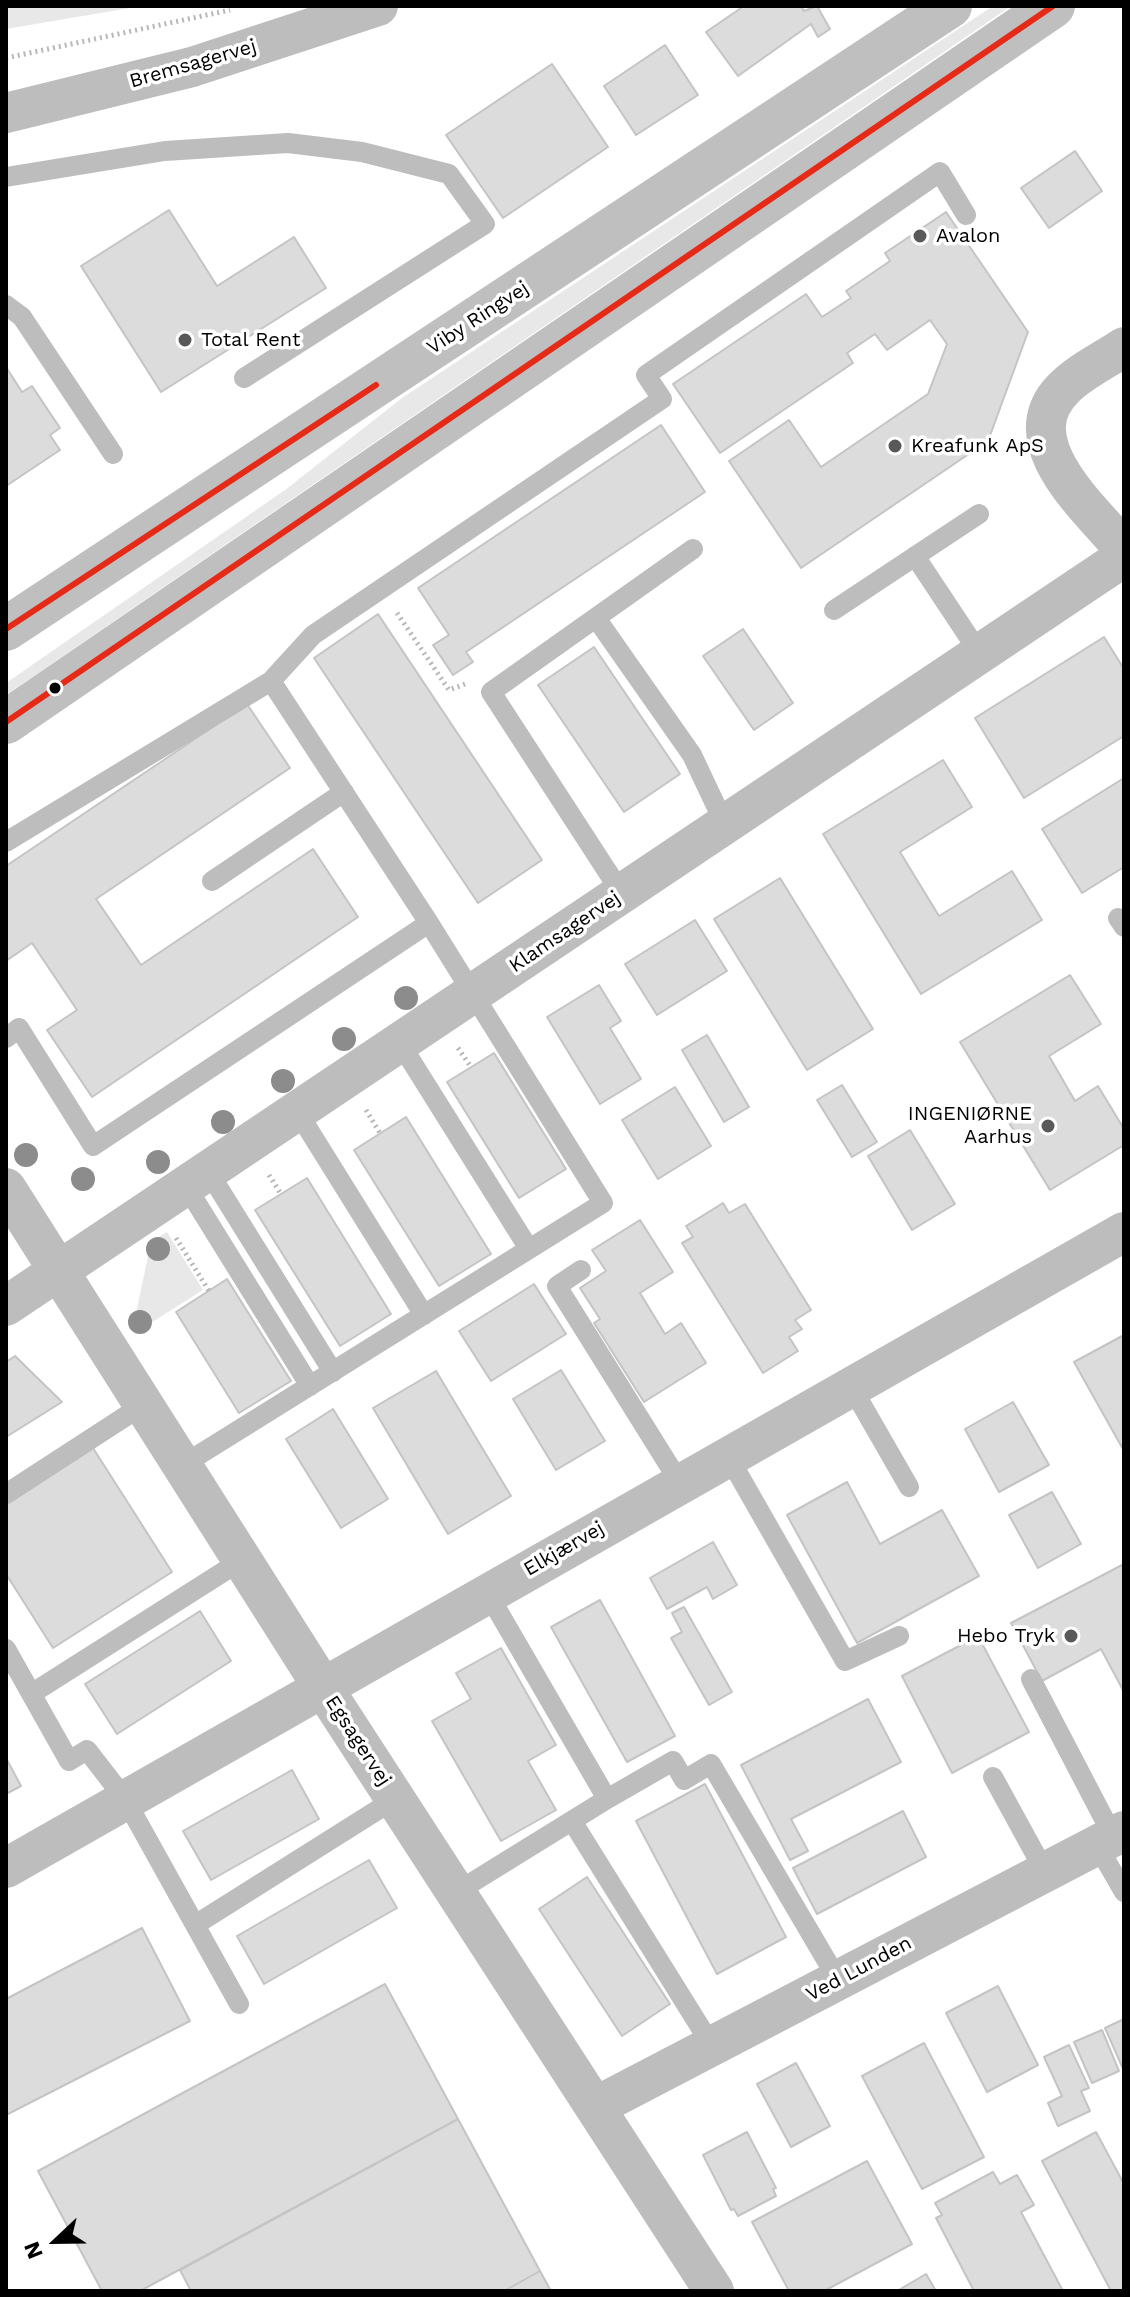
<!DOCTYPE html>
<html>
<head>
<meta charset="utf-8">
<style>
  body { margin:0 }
  #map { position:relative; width:1130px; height:2297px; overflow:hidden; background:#fff; font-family:"Work Sans",sans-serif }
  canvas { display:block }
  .frame { position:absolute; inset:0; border:8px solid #000; pointer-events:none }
  .north { position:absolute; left:16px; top:2201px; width:80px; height:80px; -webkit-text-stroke:6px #fff; paint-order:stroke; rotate:248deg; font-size:22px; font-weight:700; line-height:32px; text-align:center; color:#000 }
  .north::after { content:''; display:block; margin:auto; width:28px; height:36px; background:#000; clip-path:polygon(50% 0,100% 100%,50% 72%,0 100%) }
</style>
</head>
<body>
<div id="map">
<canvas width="1130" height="2297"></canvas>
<div class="frame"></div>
<div class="north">N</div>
</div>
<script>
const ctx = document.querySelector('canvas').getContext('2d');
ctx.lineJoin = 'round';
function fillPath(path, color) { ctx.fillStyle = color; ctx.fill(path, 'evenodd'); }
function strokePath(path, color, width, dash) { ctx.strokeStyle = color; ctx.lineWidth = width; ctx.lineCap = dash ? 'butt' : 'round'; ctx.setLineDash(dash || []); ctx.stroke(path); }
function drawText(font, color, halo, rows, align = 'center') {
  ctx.font = font + ' "Work Sans",sans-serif'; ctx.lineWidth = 7; ctx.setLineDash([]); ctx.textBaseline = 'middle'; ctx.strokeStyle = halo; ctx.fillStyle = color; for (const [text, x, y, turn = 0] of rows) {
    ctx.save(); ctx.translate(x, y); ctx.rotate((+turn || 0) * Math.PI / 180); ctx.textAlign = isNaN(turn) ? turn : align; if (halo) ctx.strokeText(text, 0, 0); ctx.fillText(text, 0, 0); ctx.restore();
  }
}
fillPath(new Path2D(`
  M6,6H142L6,29Z
  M993,6H1011L6,695V683L285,490L402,398Z
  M167,1232L203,1290L138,1331L134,1323L151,1242Z`), '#e8e8e8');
const building = new Path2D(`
  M744,6H801L804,11L817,6L830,29L818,37L811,24L738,76L706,32Z
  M665,45L698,95L636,135L604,86Z
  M552,64L608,147L503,218L446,135Z
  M1075,151L1102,191L1049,228L1021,188Z
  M169,210L217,286L294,237L326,288L161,392L81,266Z
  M946,212L1028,332L988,441L801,568L729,461L789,420L821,467L928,394L947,344L930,320L887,350L875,334L847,353L853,363L720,453L673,384L806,294L822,317L851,298L846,291L890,261L885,253Z
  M6,367L22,392L32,386L60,428L50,435L60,450L6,486Z
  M661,425L705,492L466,652L473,662L453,675L433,645L449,635L418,588Z
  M378,614L542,860L478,903L314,658Z
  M743,629L793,703L754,730L703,656Z
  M1104,637L1124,669V736L1024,798L975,718Z
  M594,647L680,774L624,812L538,685Z
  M247,704L290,768L96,899L141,965L313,849L358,917L92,1097L47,1030L77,1010L32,943L6,961V866Z
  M943,760L972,807L900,852L939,916L1012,871L1042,920L921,994L823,834Z
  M1124,778V867L1082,893L1042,829Z
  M780,878L873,1029L807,1070L714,919Z
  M695,920L727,971L657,1015L625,964Z
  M1070,975L1101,1024L1049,1056L1075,1101L1098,1086L1124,1129V1145L1050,1190L960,1042Z
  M599,985L621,1021L610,1028L641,1079L600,1104L547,1017Z
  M707,1035L749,1107L724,1122L682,1050Z
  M494,1053L566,1169L519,1198L447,1082Z
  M842,1085L877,1142L852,1157L817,1100Z
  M675,1087L711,1146L658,1179L622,1120Z
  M406,1117L491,1254L439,1286L354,1150Z
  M910,1130L955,1204L912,1230L868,1156Z
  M307,1178L391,1314L340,1346L255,1210Z
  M723,1203L729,1213L745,1204L811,1310L795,1320L802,1329L789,1337L798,1351L763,1373L682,1243L693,1237L686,1226Z
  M640,1220L673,1272L640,1293L665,1334L681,1323L706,1363L644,1402L594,1323L600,1319L580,1288L606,1271L592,1250Z
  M227,1279L291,1381L239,1413L176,1312Z
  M534,1284L566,1334L491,1381L459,1331Z
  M1124,1335V1451L1074,1362Z
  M15,1356L62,1402L6,1437V1362Z
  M561,1370L605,1441L556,1470L513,1399Z
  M436,1371L511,1496L448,1534L373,1408Z
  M1013,1402L1049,1465L999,1492L965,1429Z
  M333,1409L388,1499L341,1528L286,1439Z
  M93,1448L172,1572L53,1648L6,1574V1503Z
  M847,1482L880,1544L942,1510L979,1576L857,1643L787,1515Z
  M1052,1492L1081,1544L1038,1568L1009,1515Z
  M713,1542L737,1585L713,1599L707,1587L667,1609L650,1578Z
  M1124,1564V1692L1101,1649L1042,1681L1011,1623Z
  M600,1600L675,1736L627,1762L551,1627Z
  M684,1607L732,1692L709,1705L671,1638L682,1632L672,1613Z
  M200,1611L231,1661L117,1734L85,1684Z
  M978,1636L1029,1732L952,1773L902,1676Z
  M501,1648L556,1745L528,1761L556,1810L501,1841L432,1721L471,1699L456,1673Z
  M868,1699L901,1762L791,1819L808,1851L790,1860L741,1765Z
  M6,1758L21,1786L6,1794Z
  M292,1770L319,1819L211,1880L183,1831Z
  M705,1784L786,1937L717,1974L636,1821Z
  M903,1811L926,1857L817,1914L793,1868Z
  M369,1860L397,1908L264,1984L237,1936Z
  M587,1877L670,2004L622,2036L539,1909Z
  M142,1928L190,2021L6,2115V1999Z
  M385,1984L458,2119L140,2291H102L38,2171Z
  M998,1986L1038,2065L987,2092L946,2013Z
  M1124,2019V2071L1105,2028Z
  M1102,2030L1119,2071L1092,2083L1074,2042Z
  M924,2043L984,2157L922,2189L862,2076Z
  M1069,2045L1089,2088L1081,2091L1090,2111L1058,2126L1048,2103L1062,2096L1044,2057Z
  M796,2063L830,2126L791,2147L757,2084Z
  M458,2119L540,2271L504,2291H191L180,2270Z
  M747,2132L776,2188L773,2189L776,2196L738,2216L734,2209L731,2210L703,2155Z
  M1096,2132L1124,2184V2291H1111L1042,2161Z
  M867,2161L912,2244L824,2291H789L752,2222Z
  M993,2172L1000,2184L1017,2175L1034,2205L1021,2212L1063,2291H974L936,2218L942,2215L935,2203Z
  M540,2271L551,2291H504Z
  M926,2274L936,2291H897Z`);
fillPath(building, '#dcdcdc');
strokePath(building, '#c4c4c4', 2);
strokePath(new Path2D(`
  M6,58L230,10
  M397,613L449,690L465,684
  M458,1048L471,1067
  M366,1110L380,1133
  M269,1175L281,1194
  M176,1238L209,1291`), '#b8b8b8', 5, [2, 4]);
strokePath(new Path2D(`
  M6,177L165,151L288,143L362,152L449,174L485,224L244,378
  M6,305L22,317L113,454
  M915,556L980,654
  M834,610L979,514
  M596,618L692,755L725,825
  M6,842L271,681L313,635L662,399L646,375L940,172L966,215
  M212,881L344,792
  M622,894L491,692L693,549
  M1118,918L1124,927
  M6,1038L19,1028L93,1146L429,923
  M400,1043L529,1249
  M297,1111L424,1315
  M208,1171L333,1372
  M186,1186L310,1386
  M581,1270L557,1286L680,1483
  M851,1386L909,1487
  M728,1456L845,1661L899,1636
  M181,1466L603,1203L429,923L271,681
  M6,1494L143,1405
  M6,1649L69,1761L87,1750L125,1799L239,2004
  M1031,1679L1113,1836
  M31,1694L242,1560
  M993,1777L1045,1872
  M607,1799L673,1761L684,1780L711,1764L838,1980
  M572,1821L712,2046
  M1097,1845L1124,1892
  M455,1893L607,1799L487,1592
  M195,1925L395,1799`), '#bdbdbd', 20);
strokePath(new Path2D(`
  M6,113L192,67L378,6
  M1124,347C1105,360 1079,372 1063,389C1011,442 1091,509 1124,549
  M6,1188L322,1686L714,2291
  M6,1306L1124,557
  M6,1868L1124,1232
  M595,2107L1124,1831`), '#bdbdbd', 40);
strokePath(new Path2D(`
  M6,629L950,6
  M6,722L1053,6`), '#bfbfbf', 44);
strokePath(new Path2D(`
  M6,629L376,385
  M6,722L1053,6`), '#e52b18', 6);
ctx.fillStyle = '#8c8c8c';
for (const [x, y] of [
  [406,998],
  [344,1039],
  [283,1081],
  [223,1122],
  [26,1155],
  [158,1162],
  [83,1179],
  [158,1249],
  [140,1322]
]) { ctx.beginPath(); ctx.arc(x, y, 12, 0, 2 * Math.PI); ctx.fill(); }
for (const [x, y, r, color] of [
  [920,236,8,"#595959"],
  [185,340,8,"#595959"],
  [895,446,8,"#595959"],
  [55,688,7,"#000"],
  [1048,1126,8,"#595959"],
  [1071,1636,8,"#595959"]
]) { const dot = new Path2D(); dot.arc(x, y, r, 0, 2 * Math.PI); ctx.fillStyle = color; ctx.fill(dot); strokePath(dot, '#fff', 3); }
drawText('20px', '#000', '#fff', [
  ["Bremsagervej",193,64,-16],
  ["Viby Ringvej",478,318,-33],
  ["Klamsagervej",565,932,-34],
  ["Elkjærvej",564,1549,-30],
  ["Egsagervej",358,1741,57],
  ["Ved Lunden",859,1969,-28]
]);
drawText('20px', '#000', '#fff', [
  ["Avalon",936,236],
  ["Total Rent",201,340],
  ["Kreafunk ApS",911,446],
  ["INGENIØRNE",1032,1114,"right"],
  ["Aarhus",1032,1137,"right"],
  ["Hebo Tryk",1055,1636,"right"]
], 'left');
</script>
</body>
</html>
